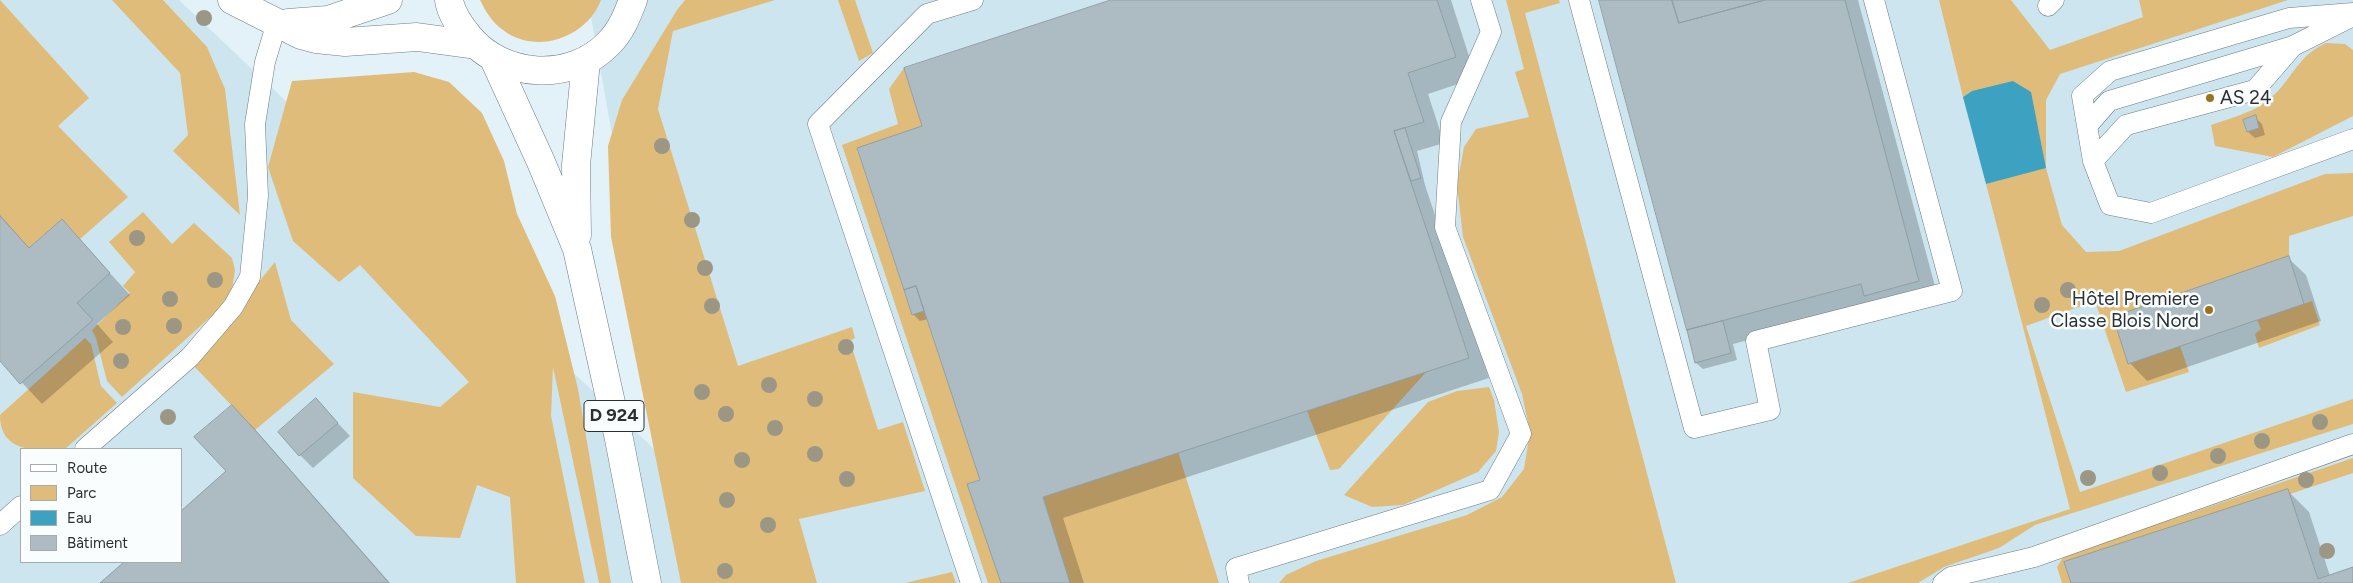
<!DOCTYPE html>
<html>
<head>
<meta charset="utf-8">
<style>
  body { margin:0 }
  #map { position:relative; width:2353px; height:583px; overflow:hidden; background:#e2f2f8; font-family:Figtree,sans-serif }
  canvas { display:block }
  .legend { position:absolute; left:20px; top:448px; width:162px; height:115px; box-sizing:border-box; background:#f9fdfe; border:1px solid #a6abad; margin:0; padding:6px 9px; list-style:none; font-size:15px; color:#2a3033 }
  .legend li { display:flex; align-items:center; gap:10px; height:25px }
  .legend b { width:25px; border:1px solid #a6abad }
</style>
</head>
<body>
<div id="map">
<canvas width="2353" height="583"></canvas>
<ul class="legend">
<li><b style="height:6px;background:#fff"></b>Route</li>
<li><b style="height:14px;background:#e0bc7b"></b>Parc</li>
<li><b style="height:14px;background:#3da1c1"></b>Eau</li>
<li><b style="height:14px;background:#acbcc2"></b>Bâtiment</li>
</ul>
</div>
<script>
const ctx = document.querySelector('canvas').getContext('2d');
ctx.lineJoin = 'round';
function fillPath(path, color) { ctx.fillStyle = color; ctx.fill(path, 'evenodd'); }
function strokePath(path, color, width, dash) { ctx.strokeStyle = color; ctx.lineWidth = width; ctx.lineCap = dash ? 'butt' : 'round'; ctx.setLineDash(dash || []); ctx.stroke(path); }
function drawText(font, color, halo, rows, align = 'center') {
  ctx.font = font + ' Figtree,sans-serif'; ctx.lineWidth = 5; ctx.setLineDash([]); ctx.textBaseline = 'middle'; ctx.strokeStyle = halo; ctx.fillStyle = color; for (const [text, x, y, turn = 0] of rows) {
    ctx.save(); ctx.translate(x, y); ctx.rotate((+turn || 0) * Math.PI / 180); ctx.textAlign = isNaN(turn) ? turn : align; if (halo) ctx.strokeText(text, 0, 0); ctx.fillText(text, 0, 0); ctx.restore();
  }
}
fillPath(new Path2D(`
  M0,0H179L671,465L588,0H2353V583H0ZM21,449H181V562H21Z`), '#cde5ee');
fillPath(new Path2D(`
  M0,0L89,98L58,126L128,197L80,239L62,219L29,248L0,216Z
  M112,0H163L207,47L225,89L240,215L173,151L188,135L180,73Z
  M480,0H601C587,37 537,56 503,30C492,22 486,12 480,0Z
  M685,0H775L673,31L658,109L738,366L852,327L855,338L850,341L878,430L903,422L925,491L799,519L817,583H681L611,237L608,146L622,100L677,10Z
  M838,0H855L873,53L859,61Z
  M1506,0H1559L1560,3L1525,13L1676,583H1279L1286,575L1316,561L1467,515L1502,497L1524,469L1530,432L1522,394L1463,237L1457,185L1464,147L1476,129L1529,117L1515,72L1524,69Z
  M1939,0H2011L2050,50L2143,17L2139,0H2288L2060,74L2046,100V168L2062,225L2086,252L2119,251L2325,174L2353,173V216L2289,236V256L2128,364L2180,346L2189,372L2126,392L2095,301L2026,326L2080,492L2353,399V424L2035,525L1999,548L1944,567L1918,583H1848L2070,509L1986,184L2046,167L1972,91L1963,97Z
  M2326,43L2345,44L2353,50V116L2273,157L2215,146L2211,125C2230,118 2253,113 2268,100C2292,82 2295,57 2326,43Z
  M904,68L922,126L857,149L912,315L924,311L980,480L968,484L1001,583H988L842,145L898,124L889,89Z
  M414,72L449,82L482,113L504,161L517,214L555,296L578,389L611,583H599L553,367L551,416L585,583H516L510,497L477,485L460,538L416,536L353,478V392L440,407L469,382L360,265L339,282L293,241L268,167L292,81Z
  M143,212L172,244L194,223L232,258L235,270L232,290L217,311L122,397L107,381L96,338L92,330L130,293L123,286L135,272L109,242Z
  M275,262L291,320L334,364L255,430L192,364Z
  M2312,301L2320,325L2259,348L2255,334L2261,329L2257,320Z
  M85,338L91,344L101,386L117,403L65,449C36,451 0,453 0,415Z
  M1427,371L1339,469L1330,470L1307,411Z
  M1489,387L1494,400L1499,432L1496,451L1478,472L1403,505L1372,507L1344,495L1428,402L1457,391Z
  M1178,452L1219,583H1070L1043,497Z
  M2353,458V473L2290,494L2288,489L2071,583H2062L2057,567L2064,556Z
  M952,572L956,583H905Z`), '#e0bc7b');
fillPath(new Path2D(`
  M2013,81L2031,92L2046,168L1986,184L1963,97L1972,91Z`), '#3da1c1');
fillPath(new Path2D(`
  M1116,0H1451L1476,78L1428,94L1444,143L1417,151L1425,185L1489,378L1063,518L1084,583H1002L982,481L928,319L920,321L913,314L924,126Z
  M1600,0H1858L1939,301L1876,306L1733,344L1737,360L1703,369L1696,363Z
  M2255,117L2262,124L2265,135L2255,138L2248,132L2245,121Z
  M0,215L30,249L62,221L130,295L97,324L113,342L42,404L0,359Z
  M2288,258L2306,275L2321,321L2147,381L2130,363Z
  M316,400L350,436L313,468L300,455Z
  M232,407L253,427L390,583H102L126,562H181L228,472Z
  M2288,491L2309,512L2330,576L2353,569V583H2073Z`), '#0003');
const building = new Path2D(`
  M1111,0H1437L1456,57L1408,73L1424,122L1394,131L1469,358L1043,497L1070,583H1001L967,484L980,480L916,286L904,290L857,148L922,126L904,68Z
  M1599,0H1672L1679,23L1765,0H1845L1919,281L1864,296L1861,284L1687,330Z
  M1672,0H1765L1679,23Z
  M2256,115L2259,128L2247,132L2243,120Z
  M1405,128L1421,178L1411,181L1394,131Z
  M0,216L29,248L62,219L110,273L77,303L93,320L20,384L0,361Z
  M2289,256L2304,304L2128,364L2113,317Z
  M916,286L924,311L912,315L904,290Z
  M1723,321L1731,353L1695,363L1687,330Z
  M316,398L338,423L299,456L278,432Z
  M232,405L255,430L389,583H100L124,562H181V511L226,471L194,437Z
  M2288,489L2318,579L2353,567V583H2071L2064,562Z`);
fillPath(building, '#acbcc2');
strokePath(building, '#909fa5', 1);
const lane = new Path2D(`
  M1579,0L1694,428L1770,410L1756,341L1952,291L1874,0
  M2048,6L2054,0
  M2353,13L2289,18L2110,71L2082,96L2093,161L2110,205L2151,213L2353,139
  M2087,126L2109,101L2293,46L2351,17
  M2093,161L2126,125L2255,90L2293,46
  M85,449L190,357L233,307L250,277L258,196L255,124L265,62L277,22
  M0,525L21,506
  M971,583L818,124L927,14L973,0
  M1239,583L1236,568L1490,490L1521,434L1445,227L1451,122L1491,32L1481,0
  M1943,583L1951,577L2034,557L2353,444`);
const street = new Path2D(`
  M232,0L301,35L316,39L345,42L417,37L476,45
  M288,23L328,20L388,0`);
const primary = new Path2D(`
  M449,0C451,14 460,26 469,37C503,78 571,83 609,43C621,31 627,16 633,0
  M494,59L541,162L577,249L619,439L647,583
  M577,235L576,165L586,61`);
strokePath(lane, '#6e7d83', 21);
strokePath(street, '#6e7d83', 29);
strokePath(primary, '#6e7d83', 29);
strokePath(lane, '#fff', 20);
strokePath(street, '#fff', 28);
strokePath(primary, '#fff', 28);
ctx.fillStyle = '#9c9784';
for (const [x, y] of [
  [204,18],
  [662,146],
  [692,220],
  [137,238],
  [705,268],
  [215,280],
  [2068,290],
  [170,299],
  [2042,305],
  [712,306],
  [174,326],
  [123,327],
  [846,347],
  [121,361],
  [769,385],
  [702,392],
  [815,399],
  [726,414],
  [168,417],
  [2320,422],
  [775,428],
  [2262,441],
  [815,454],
  [2218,456],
  [742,460],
  [2160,473],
  [2088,478],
  [847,479],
  [2306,480],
  [727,500],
  [768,525],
  [2327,551],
  [725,571]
]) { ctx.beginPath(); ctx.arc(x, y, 8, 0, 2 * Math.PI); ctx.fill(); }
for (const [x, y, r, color] of [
  [2210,98,5,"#9a731f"],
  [2209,310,5,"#9a731f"]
]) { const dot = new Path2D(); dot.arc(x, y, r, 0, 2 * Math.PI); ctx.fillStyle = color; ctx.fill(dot); strokePath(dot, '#f9fdfe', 2); }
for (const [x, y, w] of [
  [614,416,60]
]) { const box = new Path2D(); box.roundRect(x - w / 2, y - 15.5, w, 31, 4); ctx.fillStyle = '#f9fdfe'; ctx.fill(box); strokePath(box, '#2a3033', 1); }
drawText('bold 18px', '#2a3033', null, [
  ["D 924",614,416]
]);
drawText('19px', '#2a3033', '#f9fdfe', [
  ["AS 24",2220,98],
  ["Hôtel Premiere",2199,299,"right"],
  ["Classe Blois Nord",2199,321,"right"]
], 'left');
</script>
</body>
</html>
